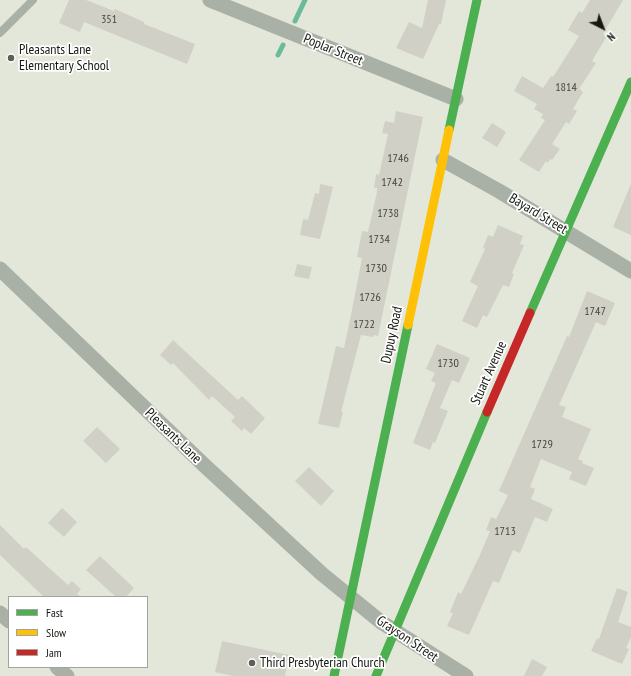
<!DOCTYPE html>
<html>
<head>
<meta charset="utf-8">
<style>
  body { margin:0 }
  #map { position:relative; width:631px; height:676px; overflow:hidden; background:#e3e7da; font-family:"PT Sans Narrow",sans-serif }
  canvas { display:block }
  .legend { position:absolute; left:8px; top:596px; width:140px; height:72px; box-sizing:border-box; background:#fff; border:1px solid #a2a39f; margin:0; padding:5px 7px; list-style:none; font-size:12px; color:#161810 }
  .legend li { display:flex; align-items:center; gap:8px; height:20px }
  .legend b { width:20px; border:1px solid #a2a39f }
  .north { position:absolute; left:583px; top:8px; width:40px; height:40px; -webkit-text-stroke:3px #fff; paint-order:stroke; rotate:138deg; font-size:11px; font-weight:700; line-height:16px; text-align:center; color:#161810 }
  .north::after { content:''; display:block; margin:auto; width:14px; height:18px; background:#161810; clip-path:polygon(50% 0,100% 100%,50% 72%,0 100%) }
</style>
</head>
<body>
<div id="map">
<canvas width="631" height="676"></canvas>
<ul class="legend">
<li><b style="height:5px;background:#4caf50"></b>Fast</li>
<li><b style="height:5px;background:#ffc107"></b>Slow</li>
<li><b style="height:5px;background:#c62828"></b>Jam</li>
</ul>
<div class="north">N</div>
</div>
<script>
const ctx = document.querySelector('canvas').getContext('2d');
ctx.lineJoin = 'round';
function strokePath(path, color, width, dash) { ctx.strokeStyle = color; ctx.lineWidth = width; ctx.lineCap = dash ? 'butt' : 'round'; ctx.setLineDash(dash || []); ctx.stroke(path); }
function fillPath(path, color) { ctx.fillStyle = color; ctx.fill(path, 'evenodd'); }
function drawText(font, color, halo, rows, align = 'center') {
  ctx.font = font + ' "PT Sans Narrow",sans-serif'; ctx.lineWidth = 3.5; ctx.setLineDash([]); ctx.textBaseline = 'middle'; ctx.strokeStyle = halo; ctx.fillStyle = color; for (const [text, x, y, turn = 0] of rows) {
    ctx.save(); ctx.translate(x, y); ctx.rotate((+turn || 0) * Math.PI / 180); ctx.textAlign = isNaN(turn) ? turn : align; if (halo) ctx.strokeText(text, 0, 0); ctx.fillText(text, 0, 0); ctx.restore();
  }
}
strokePath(new Path2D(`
  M295,21L305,0
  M278,55L283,45`), '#6aba9b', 5);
fillPath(new Path2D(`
  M69,0H86L114,11L115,9L144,22V24L195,44L187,64L84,22L80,32L59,23Z
  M428,0H446L441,24H439L423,59L396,48L409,22L422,28Z
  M590,0H623L603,34L607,36L592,61L596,63L579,89L583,92L573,109L577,111L569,124L566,122L552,144L560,149L552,160L550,159L548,163L546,161L539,172L519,160L545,120L541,118L543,114L534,109L537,104L514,91L522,76L543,88L551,76L553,77L579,36L568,30L579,11L582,13Z
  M396,111L423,117L378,336L374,335L373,337L361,335L341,412H343L339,428L318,424L336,346L344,348L353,305L362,258L357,257L362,231L368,232L377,192V188H374L376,174L379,175L388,134L382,133L385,121L394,123Z
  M492,123L506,132L497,147L482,138Z
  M320,184L333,187L320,239L300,235L303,219L308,220L315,193L319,194Z
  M631,184V235L613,227Z
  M498,225L523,236L520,244L524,245L512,273L514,274L509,287L503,285L487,317L483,315L477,328L462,321L478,286L470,282L485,249L483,248L488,235L493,237Z
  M297,264L312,267L309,279L294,276Z
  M587,291L615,303L605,326L596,322L559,405L566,407L562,417L591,429L578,459L583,461L582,463L594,468L586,486L569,479L572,472L541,459L530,487L535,489L531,499L553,509L547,522L535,517L520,553L513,550L499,583L493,581L469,635L447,626L453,613L450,612L458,592L461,594L479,557L490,531L486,530L491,517L496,519L508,495L499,491L567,336L569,337Z
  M173,340L238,400L242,396L265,418L251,434L244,428L242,431L231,421L235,417L212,396L209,400L173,363L171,365L160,355Z
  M437,344L470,358L459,383L452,380L440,408L448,411L435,443L433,442L430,450L413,443L436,383L431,381L435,373L426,369Z
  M97,427L120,449L106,463L83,441Z
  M309,467L334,491L321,506L295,481Z
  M62,508L77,522L64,537L48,523Z
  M0,525L24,549L26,547L68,585L72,581L81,589L77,594L81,597H44L0,555Z
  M100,556L134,588L126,597H116L86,570Z
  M617,588L628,592L618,622L631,627V637L626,648L629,649L622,664L591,651L597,638L599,639Z
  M222,641L289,655L285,676H233L215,672Z
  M532,659L547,667L542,676H524Z`), '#d0d0c6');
strokePath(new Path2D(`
  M0,33L33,0`), '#a9b1a7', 8);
strokePath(new Path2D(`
  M210,0L456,99
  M443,160L499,191L631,271
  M0,269L204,465L322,574L381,622L466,676
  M0,613L9,621
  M57,667L67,676`), '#a9b1a7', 15);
strokePath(new Path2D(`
  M449,130L477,0
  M530,313L631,82
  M334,676L408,325
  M376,676L487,412`), '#4caf50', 9);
strokePath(new Path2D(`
  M408,325L449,130`), '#ffc107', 9);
strokePath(new Path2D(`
  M487,412L530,313`), '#c62828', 9);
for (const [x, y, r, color] of [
  [11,58,4,"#5e6057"],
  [252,663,4,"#5e6057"]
]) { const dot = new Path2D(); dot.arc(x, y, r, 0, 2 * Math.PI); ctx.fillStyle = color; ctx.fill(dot); strokePath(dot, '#fff', 1.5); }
drawText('12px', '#44463e', null, [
  ["351",109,20],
  ["1814",566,88],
  ["1746",398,159],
  ["1742",392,183],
  ["1738",388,214],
  ["1734",379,240],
  ["1730",376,269],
  ["1726",370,298],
  ["1747",595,312],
  ["1722",364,325],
  ["1730",448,364],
  ["1729",542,445],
  ["1713",505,532]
]);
drawText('14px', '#161810', '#fff', [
  ["Pleasants Lane",19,50],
  ["Elementary School",19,66],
  ["Third Presbyterian Church",260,663]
], 'left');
drawText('14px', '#161810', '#fff', [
  ["Poplar Street",333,50,22],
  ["Bayard Street",538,214,31],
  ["Dupuy Road",392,335,-78],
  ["Stuart Avenue",489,373,-66],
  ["Pleasants Lane",173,436,44],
  ["Grayson Street",407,639,34]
]);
</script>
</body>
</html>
